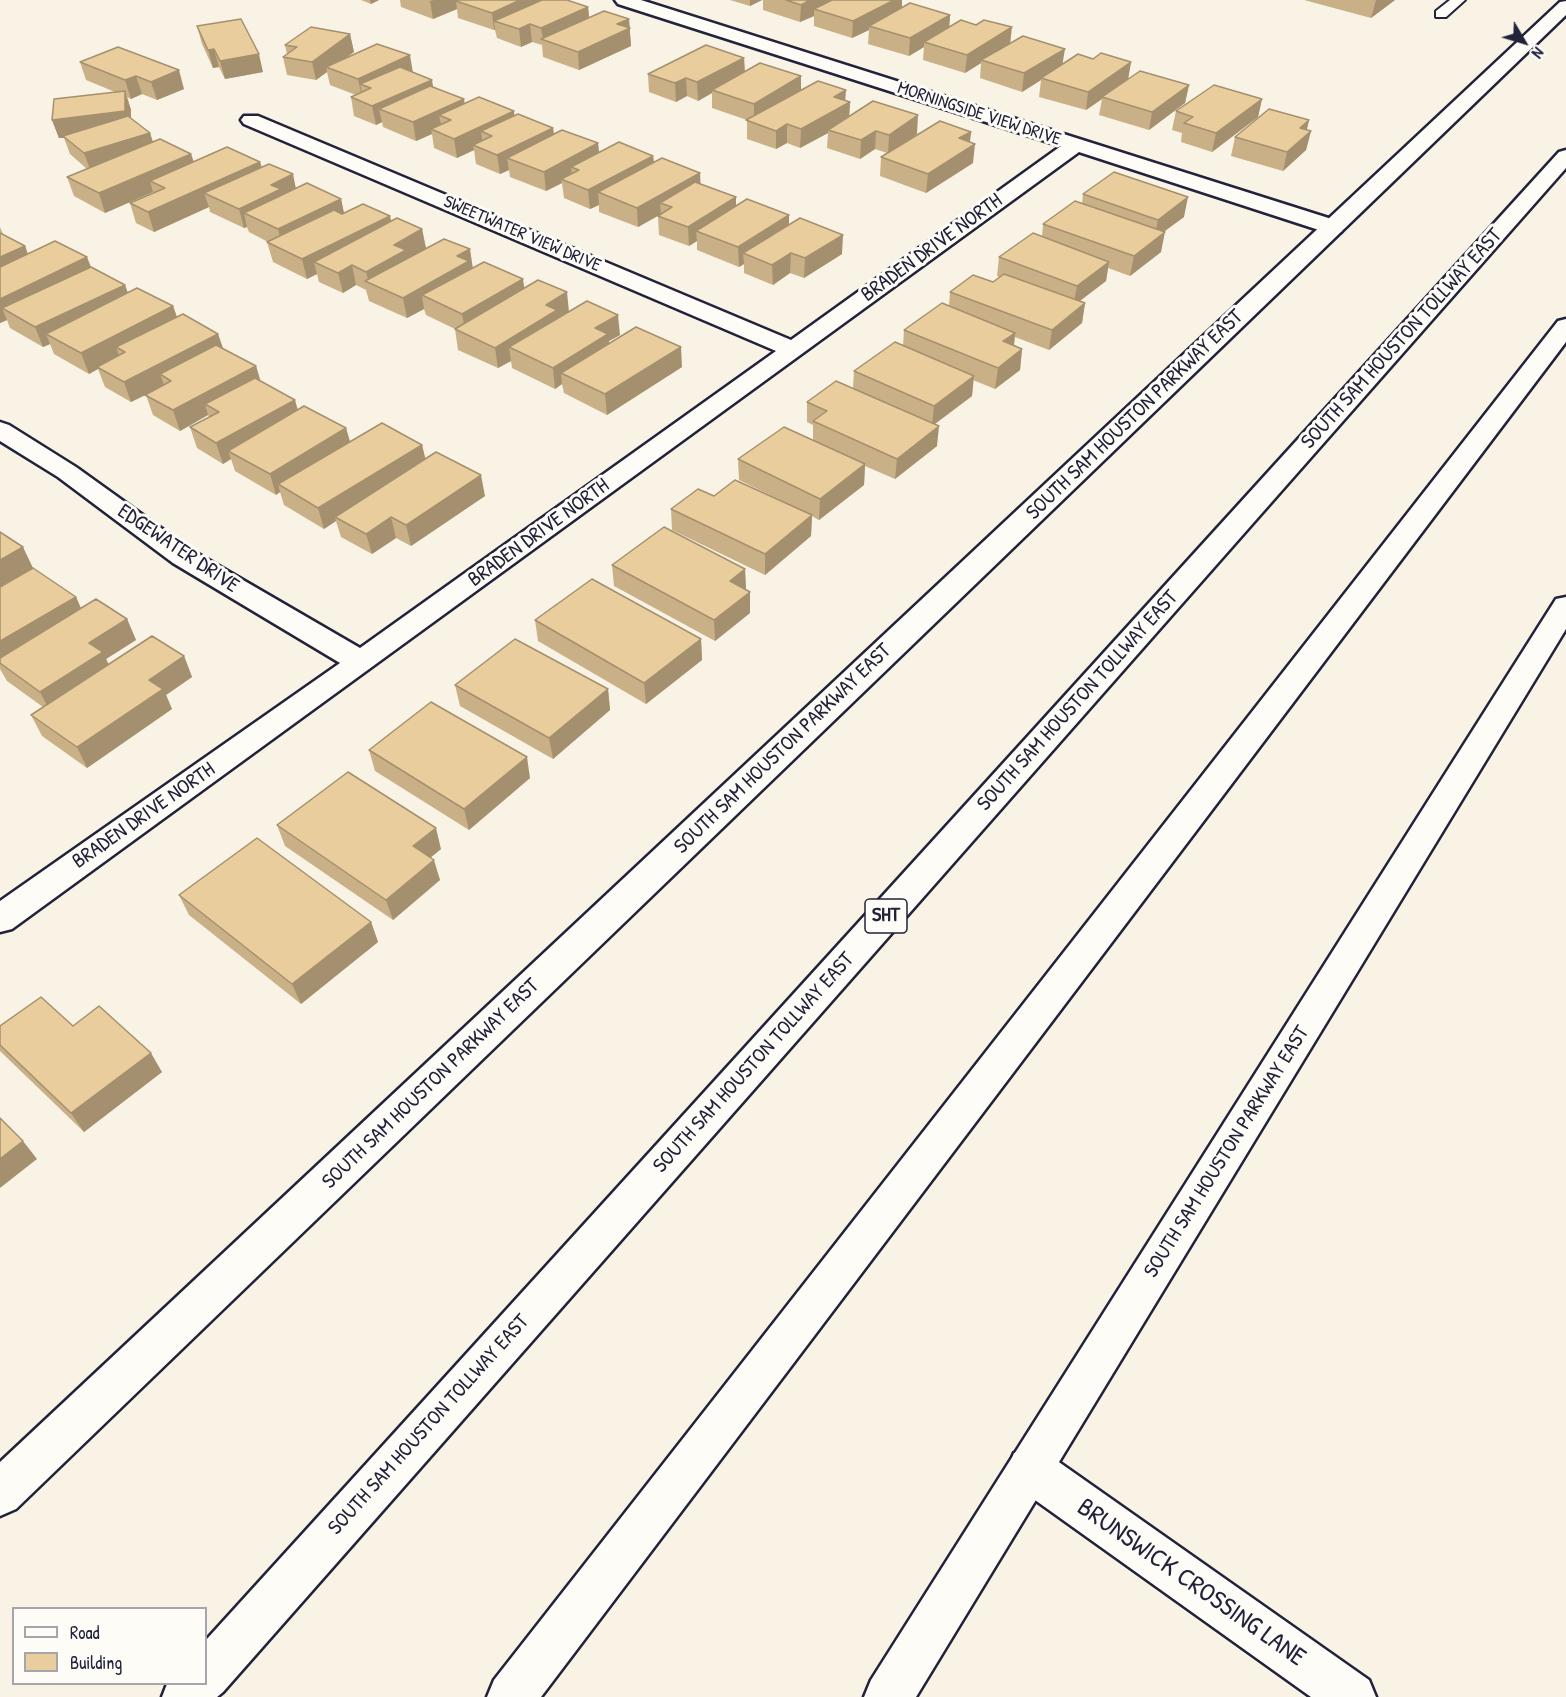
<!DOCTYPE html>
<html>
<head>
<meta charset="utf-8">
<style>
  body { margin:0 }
  #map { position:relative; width:1566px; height:1697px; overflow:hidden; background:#f9f3e5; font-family:"Patrick Hand",sans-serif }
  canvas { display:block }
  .legend { position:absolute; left:12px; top:1607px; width:195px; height:78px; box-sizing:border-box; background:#fdfcf7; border:2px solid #a5a5ac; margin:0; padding:8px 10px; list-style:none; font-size:18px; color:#22223b }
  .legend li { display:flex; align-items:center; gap:12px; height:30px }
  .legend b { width:30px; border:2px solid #a5a5ac }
  .north { position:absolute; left:1494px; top:12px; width:60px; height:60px; -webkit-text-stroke:4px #fdfcf7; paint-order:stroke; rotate:128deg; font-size:16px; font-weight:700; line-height:24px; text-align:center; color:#22223b }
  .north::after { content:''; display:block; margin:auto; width:21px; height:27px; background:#22223b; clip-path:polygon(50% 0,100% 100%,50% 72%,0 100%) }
</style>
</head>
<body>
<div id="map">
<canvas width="1566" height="1697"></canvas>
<ul class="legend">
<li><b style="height:8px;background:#fdfcf7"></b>Road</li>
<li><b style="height:16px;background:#eacd9d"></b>Building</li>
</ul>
<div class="north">N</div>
</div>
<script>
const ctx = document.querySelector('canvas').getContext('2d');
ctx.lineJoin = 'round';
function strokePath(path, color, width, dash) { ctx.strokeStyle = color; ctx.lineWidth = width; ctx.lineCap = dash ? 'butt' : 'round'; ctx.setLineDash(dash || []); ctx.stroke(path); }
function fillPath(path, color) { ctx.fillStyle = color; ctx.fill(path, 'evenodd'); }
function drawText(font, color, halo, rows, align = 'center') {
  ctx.font = font + ' "Patrick Hand",sans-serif'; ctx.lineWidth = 6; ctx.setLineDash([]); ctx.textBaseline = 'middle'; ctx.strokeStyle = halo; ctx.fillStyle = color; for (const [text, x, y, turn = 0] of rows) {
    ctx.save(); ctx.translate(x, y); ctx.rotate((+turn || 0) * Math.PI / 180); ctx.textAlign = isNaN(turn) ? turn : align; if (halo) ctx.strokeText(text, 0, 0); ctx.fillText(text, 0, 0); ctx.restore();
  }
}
const lane = new Path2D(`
  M1450,0H1465L1446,17H1436V11Z`);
const street = new Path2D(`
  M615,0H641L1341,222L1344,227L1341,232H1325L1079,152L12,929L0,932V901L340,663L173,563L58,477L0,441V422L9,425L76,467L193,551L360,648L776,351L244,124L241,120L244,116H258L791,340L1061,146L618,4Z
  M1030,1447L1046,1453L1369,1680L1376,1697H1311L1014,1485L1008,1469L1014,1453Z`);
const secondary = new Path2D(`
  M1566,1V15L16,1509L0,1516V1462L1560,2Z
  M1566,597V629L916,1697H864L871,1680L1556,599Z`);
const highway = new Path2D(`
  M1566,150V168L223,1692L217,1697H162L167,1684H206V1640L1559,152Z
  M1566,319V342L541,1697H487L494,1680L1558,321Z`);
strokePath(lane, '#22223b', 4);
strokePath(street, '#22223b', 5);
strokePath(secondary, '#22223b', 5);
strokePath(highway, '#22223b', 5);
fillPath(lane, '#fdfcf7');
fillPath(street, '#fdfcf7');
fillPath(secondary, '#fdfcf7');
fillPath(highway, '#fdfcf7');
fillPath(new Path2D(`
  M361,0H379L371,4Z
  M400,0H541L588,7L589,17L629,19L631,46L579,70L543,57L542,45L532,42L521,47L497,38L495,30H494L458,18L457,9L433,19L401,7Z
  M730,0H762L750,6Z
  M763,0H902V8L950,15L949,27L1010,43L1063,64L1093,59L1131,62L1128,78L1189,85L1185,103L1149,130L1099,115L1102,99L1086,110L1039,97L1041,80L1022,92L980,78L981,63L965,73L923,60L924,47L909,56L868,44L869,30L852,38L814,26V16L800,22L763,10Z
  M1304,0H1395L1371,18Z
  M197,26L263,72L225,79L219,67L213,68L202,44Z
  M350,34L354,52L345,58L413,72L434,87L464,104L514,116L553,128L554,134L598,143L599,153L653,156L654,162L700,173V184L736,197V206L789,215V225L842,254L804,278L790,273L773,285L744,273V264L739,267L697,250V241L689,246L659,235L658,216L638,227L599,212V205L590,209L564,198L562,183L546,191L510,177L509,170L500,174L476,164L474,150L457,158L434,148L432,134L416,141L383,127L382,122L376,125L354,116L351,97L356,95L330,85L327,72L316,80L287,75L283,57L287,54L285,45Z
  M744,58L745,72L801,91L850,102L849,116L917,134L899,146L971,132L970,142L973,163L926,193L880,176L881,157L887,153L875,149L860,159L827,148L828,133L800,148L787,143L776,149L747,139V120L712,108V93L698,101L687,96L676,102L649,92L648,74Z
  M80,62L184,89L157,100L142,94L131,99L127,97L131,110V118L150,133L153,142L191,154L194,162H260L262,167L296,188L341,199L344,213L390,216L391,222L422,229L426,248L525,288L569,312L620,335L609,341V344L682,367L607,415L564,393L562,384L555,389L512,368L511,361L498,368L458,350L455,329L426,315L424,309L407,318L369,301L366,290L356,285L343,293L319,282L317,274L307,279L273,262L267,242H268L249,232L247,227L244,228L210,212L209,207L154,232L136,223L130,203L154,193L153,192L105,213L74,196L67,177L87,169L70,154L64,138H59L52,120L115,92L86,80Z
  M1262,99L1258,117L1212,152L1181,142L1182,133L1172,130L1176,111Z
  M1309,120L1307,130L1311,131L1306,150L1283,171L1231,156L1235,137Z
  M1083,194L1184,217L1163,232L1161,252L1130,276L1108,268L1106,281L1080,301L1085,303L1082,323L1049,350L1015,337L1014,346L1022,349L1020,370L995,389L973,380L972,396L935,424L937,446L895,479L865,466L864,485L819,520L812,516L811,536L765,575L672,530L671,509L714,496L780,500L739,480L738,459L813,440V425L807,422V402L853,388L854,371L903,346L904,330L949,306L950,292L993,282L999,277L997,276L999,257L1042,237L1043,224L1082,204Z
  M0,227L3,234L25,246L28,254L91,267L125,285L128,293L173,306L177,317L218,334L223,349L256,366L260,380L298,410L346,428L350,442L422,445L425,459L485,496L411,546L396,538L372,554L341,537L336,521L324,529L284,505L280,492L276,495L235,471L231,459L223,464L197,448L190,427L209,417L208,415L180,431L153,415L146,395L131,402L105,387L98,369L89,374L54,354L50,344L43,347L10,328L7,320L0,323Z
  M0,532L33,568L6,584L76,597L81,608L127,619L136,640L106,659L109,664L184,656L192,677L166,695L172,709L87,768L42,736L31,715L43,707L7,681L0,669Z
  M612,565L745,569L746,589L750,613L715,641L614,586Z
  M535,620L701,639L702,660L646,704L538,641Z
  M455,685L608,689L610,710L553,759L460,706Z
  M369,750L530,778L469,830L375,771Z
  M277,825L441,849L431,857L440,880L393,920L285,846Z
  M179,895L371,922L378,942L301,1004L189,915Z
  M0,1026H73L162,1072L84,1132L2,1053L0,1051Z`), '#c9b087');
fillPath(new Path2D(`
  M370,0H379L371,4Z
  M434,0H479L456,1L457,9L433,19L430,1Z
  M520,0H541L542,9L494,21L495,30H494L492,13Z
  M750,0H762L750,6Z
  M810,0H844L814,9V16L800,22L801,5Z
  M894,0H902V13L869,26V30L852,38L853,21Z
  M1376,0H1395L1371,18Z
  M588,7L590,25L543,40L541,28Z
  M950,15L949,32L924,42V47L909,56L910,38Z
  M629,19L631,46L579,70L578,52L617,24Z
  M530,24L532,42L521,47L519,29Z
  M1012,27L1010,45L981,60V63L965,73L967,55Z
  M350,34L354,52L331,69L326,67L327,72L316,80L312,62Z
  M214,49L219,67L213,68L208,50Z
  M1065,49L1062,67L1041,78V80L1022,92L1024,73Z
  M259,54L263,72L225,79L220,61Z
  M410,55L413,73L371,88L360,84L363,97H362L358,79Z
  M744,58L745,77L712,90V93L698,101L697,82Z
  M1131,62L1128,80L1102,97V99L1086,110L1088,92Z
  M179,70L184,89L157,100L151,82Z
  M136,76L142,94L131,99L125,80Z
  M801,76V95L754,122V104Z
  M686,78L687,96L676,102L675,83Z
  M432,80L435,99L379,109L382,122L376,125L372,106Z
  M1189,85L1185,103L1149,130L1152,112Z
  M846,90L845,104L850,102L849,120L828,130V133L800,148L801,129L834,97Z
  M125,91L131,110V130L63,136L64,138H59L52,120Z
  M464,99L467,118L451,120L439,115L442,129H431L432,134L416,141L413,122Z
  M1262,99L1258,117L1212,152L1216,133Z
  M514,111L516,130L492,136L481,131L483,146L473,145L474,150L457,158L454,139Z
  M918,115L917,134L888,154L889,135Z
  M1309,120L1305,136L1311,131L1306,150L1283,171L1287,152L1300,128Z
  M787,124V143L776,149V131Z
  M553,128L555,147L507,158L509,170L500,174L497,155Z
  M876,131L875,149L860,159L861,140Z
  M971,132L969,148L975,144L973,163L926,193L928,174L959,138Z
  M150,133L156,152L91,172L84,153Z
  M598,143L600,162L579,170L571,167L572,177L561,179L562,183L546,191L544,172Z
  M191,154L197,173L150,181L153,192L105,213L99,193Z
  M653,156L655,175L598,192L599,205L590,209L588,190Z
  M260,162L265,182L204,193L209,207L154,232L148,212Z
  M700,173L701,192L672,207L660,203L661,214L638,227L637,208Z
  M293,174L297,194L244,213L247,227L244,228L239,209L271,185Z
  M736,197V216L696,231L697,241L689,246L688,227Z
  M1188,197L1184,217L1154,239L1158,220Z
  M341,199L345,218L283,249L278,229Z
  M789,215V234L743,253L744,264L739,267L738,247Z
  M390,216L394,235L314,262L317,274L307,279L302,259Z
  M422,229L426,249L369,283L366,272L394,245Z
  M1165,232L1161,252L1130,276L1134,256Z
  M843,235L842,254L804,278L805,258Z
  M25,246L32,266L0,280V257Z
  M470,249L473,269L422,295L424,309L407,318L403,298L457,256Z
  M791,253L790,273L773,285L772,265Z
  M87,257L95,277L2,308L7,320L0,323V299Z
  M1109,262L1106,281L1073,306L1077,286Z
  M352,265L356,285L343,293L338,273Z
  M523,279L526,299L466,334L462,314Z
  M125,285L132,305L46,334L50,344L43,347L35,327Z
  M567,292L569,312L509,347L511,361L498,368L495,348L546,305Z
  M1085,303L1082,323L1049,350L1052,330Z
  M173,306L180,326L125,352L116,347L120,358L97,367L98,369L89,374L81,353Z
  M618,315L620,335L609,341L610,355L561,373L562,384L555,389L553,368L595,328Z
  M1015,333L1013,353L1003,341Z
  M218,334L225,354L160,374L164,385L131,402L124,382Z
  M681,347L682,367L607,415L605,394Z
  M1022,349L1020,370L995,389L998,368Z
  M256,366L262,386L205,404L208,415L180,431L173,410Z
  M974,376L972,396L932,426L934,406Z
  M295,400L301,421L228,451L231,459L223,464L216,443Z
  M939,426L937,446L895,479L897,459Z
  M346,428L352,449L278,484L280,492L276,495L270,474Z
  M422,445L427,465L335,517L336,521L324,529L318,508Z
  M865,464L864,485L819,520L820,499Z
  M481,475L485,496L411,546L406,525Z
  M812,515L811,536L765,575V554Z
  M391,517L396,538L372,554L366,534Z
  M23,547L33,568L6,583L0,601V560Z
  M745,569L746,590L730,581Z
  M750,592V613L715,641L714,620Z
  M76,597L85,618L0,663V641Z
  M127,619L136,640L106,659L112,673L51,713L40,692L89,643Z
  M701,639L702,660L646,704L644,683Z
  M184,656L192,677L166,695L172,709L87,768L77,747L149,680Z
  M608,689L610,710L553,759L549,738Z
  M527,757L530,778L469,830L464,809Z
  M436,828L441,849L419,867L413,846Z
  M434,860L440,880L393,920L386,900Z
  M371,922L378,942L301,1004L292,984Z
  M151,1053L162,1072L84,1132L71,1113Z
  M23,1141L37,1159L0,1188V1159Z`), '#a4906e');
const building = new Path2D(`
  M457,0H520L492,13L456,1Z
  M542,0H567L588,7L541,28L530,24L519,29L494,21Z
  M786,0H810L801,5Z
  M832,0H894L853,21L814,9Z
  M910,3L950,15L910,38L869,26Z
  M604,11L629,19L617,24L630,28L578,52L541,39Z
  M241,19L259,54L220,61L214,49L208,50L197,26Z
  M961,20L976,25L984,20L1012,27L967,55L924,42Z
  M311,27L350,34L312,62L283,57L297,47L285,45Z
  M1023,36L1065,49L1024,73L981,60Z
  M377,44L410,55L358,79L326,67Z
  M706,45L744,58L697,82L686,78L675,83L648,74Z
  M118,47L179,70L151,82L136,76L125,80L80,62Z
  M1101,53L1131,62L1088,92L1041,78L1078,54L1093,59Z
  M760,63L801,76L754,104L712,90Z
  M400,67L432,80L372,106L351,97L371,88L360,84Z
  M1140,71L1189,85L1152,112L1102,97Z
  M818,81L846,90L834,97L850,102L801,129L787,124L776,131L746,120Z
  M1214,85L1262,99L1216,133L1184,123L1193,117L1176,111Z
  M430,86L464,99L413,122L379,109Z
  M125,91V111L52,120L54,99Z
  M479,97L514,111L454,139L431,129L451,120L439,115Z
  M873,101L918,115L889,135L876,131L861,140L828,130Z
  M1269,109L1309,120L1300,128L1311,131L1287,152L1235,137Z
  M518,114L553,128L497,155L473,145L492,136L481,131Z
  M128,116L150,133L84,153L63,136Z
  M940,121L971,132L959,138L975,144L928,174L881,157Z
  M562,130L598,143L544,172L507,158Z
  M160,139L191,154L99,193L67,177Z
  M619,142L653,156L588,190L561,179L579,170L571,167Z
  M227,147L260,162L148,212L130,203L165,188L150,181Z
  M662,158L700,173L637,208L598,192Z
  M269,164L293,174L271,185L281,189L239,209L204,193Z
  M1114,172L1188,197L1158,220L1083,194Z
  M695,182L736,197L688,227L658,216L672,207L660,203Z
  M307,183L341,199L278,229L244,213Z
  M747,199L789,215L738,247L696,231Z
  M1075,201L1165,232L1134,256L1043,224Z
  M363,204L390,216L302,259L267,242L334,210L342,214Z
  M397,218L422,229L394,245L406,250L366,272L352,265L338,273L314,262Z
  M800,218L843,235L805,258L791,253L772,265L743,253Z
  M0,233L25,246L0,257Z
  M1033,233L1109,262L1077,286L999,257Z
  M444,239L470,249L457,256L469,261L403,298L365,281Z
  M55,241L87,257L0,299V267Z
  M484,262L523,279L462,314L422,295Z
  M91,267L125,285L35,327L2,308Z
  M1004,274L1085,303L1052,330L950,292L973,275L993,282Z
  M538,280L567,292L546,305L557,310L495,348L455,329Z
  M137,288L173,306L81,353L46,334Z
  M587,301L618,315L595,328L608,334L553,368L509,347Z
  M942,303L1015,333L1003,341L1022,349L998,368L904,330Z
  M183,314L218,334L124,382L97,367L125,352L116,347Z
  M636,327L681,347L605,394L561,373Z
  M895,342L974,376L934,406L854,371Z
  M216,345L256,366L173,410L145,395L171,381L160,374Z
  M255,378L295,400L216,443L190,427L219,412L205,404Z
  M836,381L939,426L897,459L813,421L827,411L807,402Z
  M304,406L346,428L270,474L228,451Z
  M382,423L422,445L318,508L278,484Z
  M784,427L865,464L820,499L738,459Z
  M436,452L481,475L406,525L391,517L366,534L335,517Z
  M735,480L812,515L765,554L671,509L698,489L714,496Z
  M664,527L745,569L730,581L750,592L714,620L612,565Z
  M0,532L23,547L0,560Z
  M33,568L76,597L0,641V587Z
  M592,579L701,639L644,683L535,620Z
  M96,599L127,619L89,643L103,652L40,692L0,663V658Z
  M152,636L184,656L149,680L163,689L77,747L31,715Z
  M515,639L608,689L549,738L455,685Z
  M431,702L527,757L464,809L369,750Z
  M348,772L436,828L413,846L434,860L386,900L277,825Z
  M257,838L371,922L292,984L179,895Z
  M41,997L73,1026L99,1006L151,1053L71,1113L0,1045V1026Z
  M0,1118L23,1141L0,1159Z`);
fillPath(building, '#eacd9d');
strokePath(building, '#a4906e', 1.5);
drawText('18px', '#22223b', '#fdfcf7', [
  ["MORNINGSIDE VIEW DRIVE",979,114,18],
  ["SWEETWATER VIEW DRIVE",522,234,23]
]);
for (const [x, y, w] of [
  [886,916,42]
]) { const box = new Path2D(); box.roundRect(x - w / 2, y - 17, w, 34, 4.5); ctx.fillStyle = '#fdfcf7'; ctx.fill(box); strokePath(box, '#22223b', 1.5); }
drawText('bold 20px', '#22223b', null, [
  ["SHT",886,916]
]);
drawText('21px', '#22223b', '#fdfcf7', [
  ["BRADEN DRIVE NORTH",932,248,-36],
  ["SOUTH SAM HOUSTON TOLLWAY EAST",1402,339,-48],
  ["SOUTH SAM HOUSTON PARKWAY EAST",1135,415,-44],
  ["BRADEN DRIVE NORTH",539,533,-36],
  ["EDGEWATER DRIVE",178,549,34],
  ["SOUTH SAM HOUSTON TOLLWAY EAST",1078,701,-48],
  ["SOUTH SAM HOUSTON PARKWAY EAST",783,749,-44],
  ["BRADEN DRIVE NORTH",144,816,-35],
  ["SOUTH SAM HOUSTON TOLLWAY EAST",754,1063,-48],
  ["SOUTH SAM HOUSTON PARKWAY EAST",431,1084,-44],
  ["SOUTH SAM HOUSTON PARKWAY EAST",1227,1152,-58],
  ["SOUTH SAM HOUSTON TOLLWAY EAST",429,1425,-48]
]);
drawText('26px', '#22223b', '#fdfcf7', [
  ["BRUNSWICK CROSSING LANE",1191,1583,35]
]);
</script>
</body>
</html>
